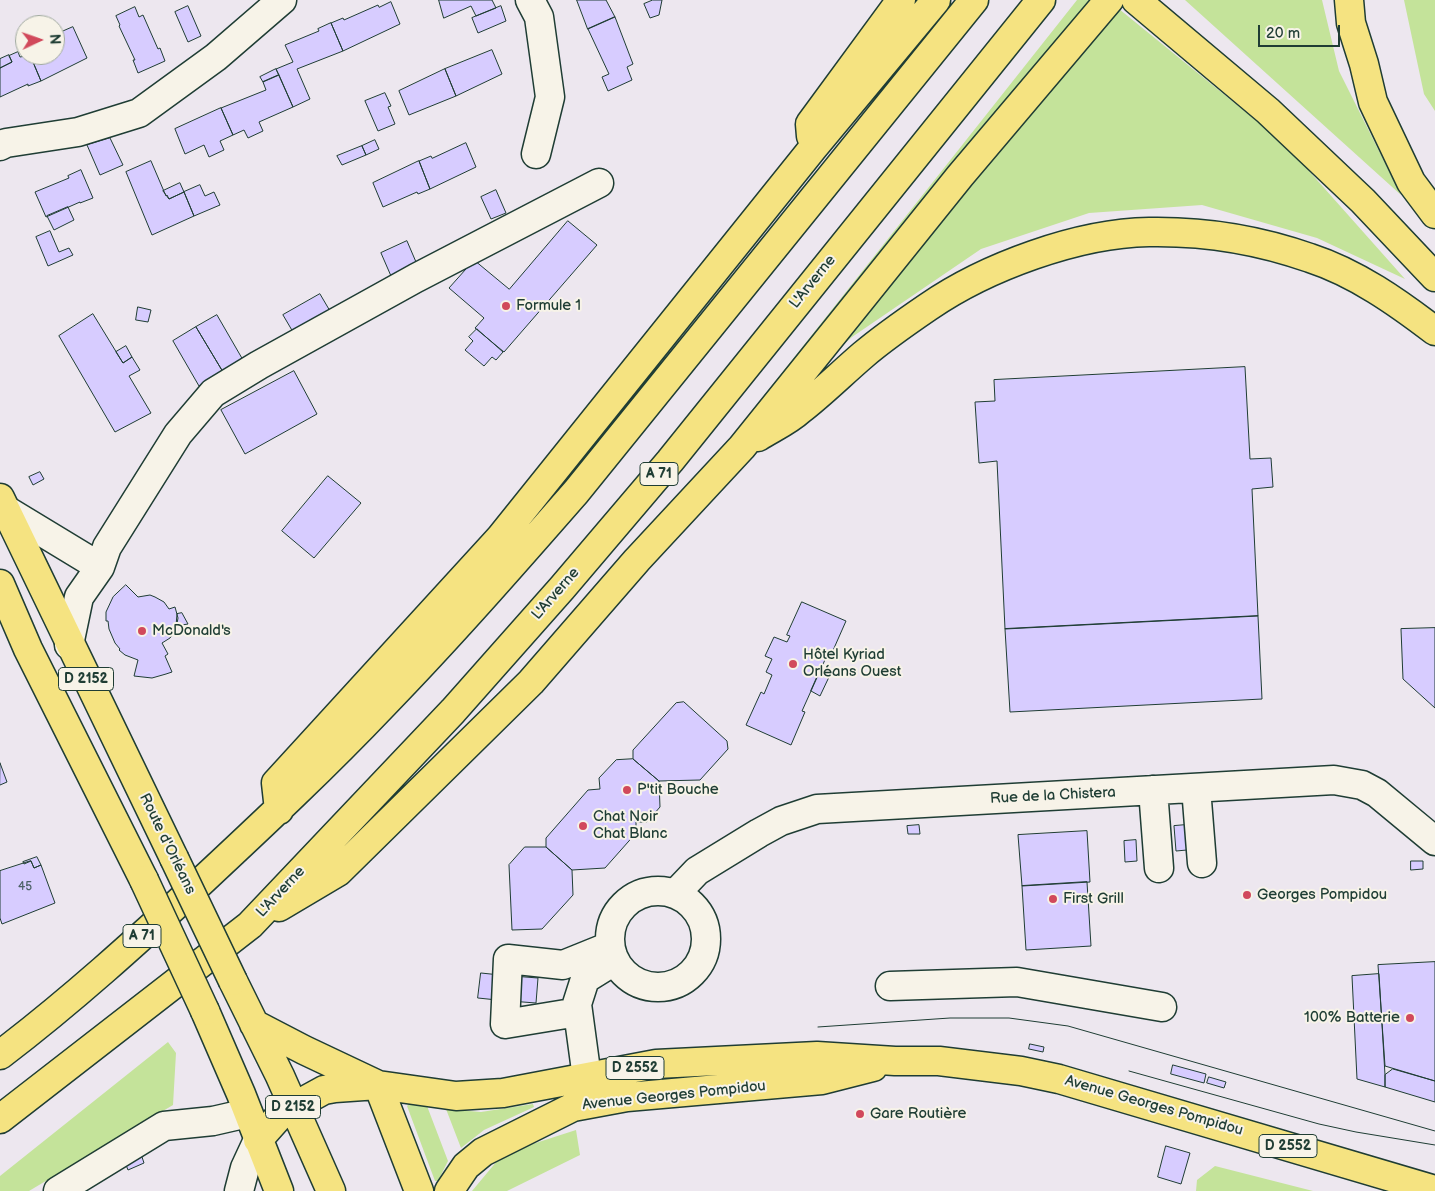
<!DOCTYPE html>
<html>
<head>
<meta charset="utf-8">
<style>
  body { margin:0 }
  #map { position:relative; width:1435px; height:1191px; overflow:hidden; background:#ede7ef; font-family:"Balsamiq Sans",sans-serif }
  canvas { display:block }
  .north { position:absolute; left:15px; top:15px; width:50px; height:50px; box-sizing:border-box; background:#f7f3e8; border:1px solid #a1aaa0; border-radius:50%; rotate:87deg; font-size:14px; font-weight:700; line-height:20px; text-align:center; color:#1f3d34 }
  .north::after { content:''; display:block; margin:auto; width:18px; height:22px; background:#d1495b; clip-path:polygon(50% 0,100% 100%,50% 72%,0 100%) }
  .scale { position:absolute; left:1258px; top:25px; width:82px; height:22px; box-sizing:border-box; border:2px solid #1f3d34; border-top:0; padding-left:6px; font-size:15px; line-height:18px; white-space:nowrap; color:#1f3d34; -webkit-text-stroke:4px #f7f3e8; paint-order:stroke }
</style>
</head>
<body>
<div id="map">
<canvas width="1435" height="1191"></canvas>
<div class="north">N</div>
<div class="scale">20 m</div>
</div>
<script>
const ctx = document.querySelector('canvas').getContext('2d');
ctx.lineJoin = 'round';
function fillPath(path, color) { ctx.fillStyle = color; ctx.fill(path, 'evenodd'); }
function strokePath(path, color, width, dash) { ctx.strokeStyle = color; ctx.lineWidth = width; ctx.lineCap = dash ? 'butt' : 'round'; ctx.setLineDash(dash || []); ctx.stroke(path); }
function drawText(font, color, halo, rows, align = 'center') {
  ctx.font = font + ' "Balsamiq Sans",sans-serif'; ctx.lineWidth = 4; ctx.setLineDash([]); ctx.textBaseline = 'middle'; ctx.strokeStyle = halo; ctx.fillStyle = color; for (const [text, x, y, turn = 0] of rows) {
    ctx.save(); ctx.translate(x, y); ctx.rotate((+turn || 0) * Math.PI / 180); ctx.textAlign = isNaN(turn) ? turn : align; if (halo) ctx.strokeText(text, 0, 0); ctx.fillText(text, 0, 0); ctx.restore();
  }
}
fillPath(new Path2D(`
  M1077,0H1108L1285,144L1405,279L1317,238L1202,205L1089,213L981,249L852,337L716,456Z
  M1185,0H1322L1339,71L1401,195Z
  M1404,0H1435V111L1424,94Z
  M168,1042L176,1053L173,1105L29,1191H0V1176Z
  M409,1104L427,1106L448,1161L438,1181H435L407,1106Z
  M533,1104L534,1107L484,1130L461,1148L446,1109L481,1112Z
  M576,1130L580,1155L507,1191H472L497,1161L514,1150Z
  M1215,1166L1313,1191H1196L1197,1180Z`), '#c4e39a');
const building = new Path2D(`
  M439,0H492L496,8L476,16L471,6L444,18Z
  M577,0H606L615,17L588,29Z
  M653,0H662L659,15L650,18L644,4Z
  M391,2L400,24L343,51L331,23L343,18L344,20L378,5L379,7Z
  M188,6L201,36L188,42L175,12Z
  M501,6L506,21L478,33L472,18Z
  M135,7L139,17L143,15L158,49L160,48L165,61L138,73L133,60H135L119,26L120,25L116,16Z
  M615,17L633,64L627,67L632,80L608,91L602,77L609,74L588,29Z
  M331,23L343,51L297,69L310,99L293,107L276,69L293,62L285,45L319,31L318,29Z
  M73,27L87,58L41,81L30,55H55V44L60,41L57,34Z
  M492,50L502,74L456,96L445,69Z
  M18,52L20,57L30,55L41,81L28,86V84L0,97V68L12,62L9,56Z
  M9,55L12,62L0,68V59Z
  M276,69L279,75L263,82L260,77Z
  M445,69L456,96L409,115L399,91Z
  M279,75L293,107L259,122L263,131L248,138L244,130L233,135L221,108L266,90L263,82Z
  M385,93L391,106L388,107L395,124L378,131L365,101Z
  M221,108L233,135L220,141L224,150L209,157L204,145L185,154L175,129Z
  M110,138L123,165L100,175L87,145Z
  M375,140L379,149L366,155L362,146Z
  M466,143L476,167L430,189L419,161L431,156L432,158Z
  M362,146L366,155L342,165L337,156Z
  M151,161L166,196L167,195L169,199L184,192L194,216L152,235L126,172Z
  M419,161L430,189L418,194L417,192L383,207L373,183Z
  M81,170L93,198L80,203V202L46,217L35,192L69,178L68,176Z
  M180,183L184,192L169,199L163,191Z
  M200,185L205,196L214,192L220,205L194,216L184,192Z
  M496,190L506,213L491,219L481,197Z
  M68,207L74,220L54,230L47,216Z
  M568,221L597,245L504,352L475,328L484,318L449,288L474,260L509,289Z
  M50,231L59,252L69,248L73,255L48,266L36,237Z
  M407,241L416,262L391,276L381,253Z
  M320,294L330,311L293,332L283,315Z
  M138,307L151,310L148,322L136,320Z
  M93,314L123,363L132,357L140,370L129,376L151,413L115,432L59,336Z
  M217,315L243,360L223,372L196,327Z
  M196,327L223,372L199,386L173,341Z
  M477,329L503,352L496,360L492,357L484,366L465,350L473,341L469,337Z
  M126,346L132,357L123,363L116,352Z
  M1245,367L1250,459L1271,458L1273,487L1252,489L1258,616L1005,629L997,461L979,463L975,402L995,401L994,380Z
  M294,371L317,414L245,454L221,410Z
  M40,472L44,479L33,485L29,477Z
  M328,476L361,503L314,558L282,531Z
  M126,585L138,597L150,595L155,597L164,602L169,609L175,607L178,618L176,629L170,638L162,643L168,654L165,656L172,672L166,674L152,678L134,676L138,660L125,655L119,650L120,649L115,643L109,629L108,621H106V612L113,597Z
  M802,602L846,621L831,655L828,653L811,691L802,711L805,712L791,745L746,725L761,692L764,694L772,675L766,672L772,659L765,656L774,637L787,642L790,636L787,635Z
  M182,613L188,624L176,626L177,614Z
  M1258,616L1262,699L1010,712L1005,629Z
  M1435,628V708L1403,679L1401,629Z
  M819,673L829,677L820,696L811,691Z
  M684,702L727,741L728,749L700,780L659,781L633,759V750L676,703Z
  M633,759L659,781L660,807L647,822H636V833L605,868L572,870L546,847V838L588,790L600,789L599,778L616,760Z
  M0,763L7,782L0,785Z
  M919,825L920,834H908L907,826Z
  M1186,825L1187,850L1176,851L1174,826Z
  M1087,831L1090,882L1022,886L1018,835Z
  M1136,840L1137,861L1125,862L1124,841Z
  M525,847H546L572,870L573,895L542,929L512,930L509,865Z
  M37,857L41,865L34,868L31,861L24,864L23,862Z
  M31,861L34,868L41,865L55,903L2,924L0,918V871Z
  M1411,861H1423V869L1411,870Z
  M1087,882L1091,946L1026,950L1022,886Z
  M1435,962V1081L1385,1066L1378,965Z
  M481,973L500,975L497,1000L478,998Z
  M1379,974L1385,1075V1087L1357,1079L1352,976Z
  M500,975L538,978L536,1003L497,1000Z
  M1030,1044L1044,1047L1043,1052L1029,1049Z
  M1173,1065L1206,1074L1204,1083L1171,1074Z
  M1393,1069L1435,1081V1102L1385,1087V1075Z
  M1209,1077L1226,1082L1224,1088L1207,1083Z
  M1166,1146L1190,1153L1181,1184L1158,1177Z
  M142,1157L144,1163L128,1170L126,1165Z`);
fillPath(building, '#d7ccff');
strokePath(building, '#1f3d34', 1);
const minor = new Path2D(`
  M530,0L539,17L550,97L536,154
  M0,146L6,143L78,132L139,113L216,57L282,0
  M6,510L100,567
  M69,645L79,597L100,567L107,547L178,434L213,393L259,365L416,278L599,183
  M1196,788L1202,863
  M1153,790L1159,868
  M610 939a48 48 0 1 1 96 0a48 48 0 1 1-96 0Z
  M676,893L697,871L759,833L781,821L817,809L1334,780L1362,785L1377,793L1435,841
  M890,986L1017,982L1162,1007
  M578,1012L505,1024L508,959L563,965L610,946
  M587,1078L577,1004L585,979L614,961
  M58,1191L164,1126L213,1121L248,1113
  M239,1191L245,1168L258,1140`);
const major = new Path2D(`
  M0,498L174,858
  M0,584L28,649L144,880
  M233,981L280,1076L331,1191
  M205,1011L241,1094L279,1191
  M254,1024L304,1050L378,1085L419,1191
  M258,1140L282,1113L324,1090L335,1088L378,1085L456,1096L503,1093L656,1064L817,1056L895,1061H939L1021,1071L1059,1079L1435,1190
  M449,1191L466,1166L483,1152L573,1107L627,1097L822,1080L873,1067`);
const highway = new Path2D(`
  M1136,0L1268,111L1363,201L1435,277
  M1349,0L1351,23L1364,64L1373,102L1411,182L1435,214
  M811,136L810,124L901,0
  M758,437C772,428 788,421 800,410C822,393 842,373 863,355C883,338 906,322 928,307C986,267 1078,233 1149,232C1204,231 1259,240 1310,258C1356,273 1397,302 1435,331
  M279,810L276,783L500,538L813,148L936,0
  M279,907L338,872L531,682L637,560L742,447L960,176L1109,0
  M0,1055C71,1001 137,941 203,880C264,823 325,766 383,705C450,636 513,564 576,492L974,0
  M0,1119L250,925L453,711L562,588L670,461L1041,0`);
strokePath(minor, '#1f3d34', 31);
strokePath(major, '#1f3d34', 31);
strokePath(highway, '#1f3d34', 31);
strokePath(minor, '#f7f3e8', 28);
strokePath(major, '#f5e381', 28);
strokePath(highway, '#f5e381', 28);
strokePath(new Path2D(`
  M818,1027L950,1018H1009L1068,1026L1435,1131
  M1129,1071L1319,1124L1356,1132L1435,1145`), '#1f3d34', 1);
const majorBridge = new Path2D(`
  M174,858L233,981
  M144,880L205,1011`);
strokePath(majorBridge, '#1f3d34', 31, []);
strokePath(majorBridge, '#f5e381', 28);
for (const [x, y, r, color] of [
  [506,306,5,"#d1495b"],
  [142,631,5,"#d1495b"],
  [793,664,5,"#d1495b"],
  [627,790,5,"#d1495b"],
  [583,826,5,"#d1495b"],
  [1247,895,5,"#d1495b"],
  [1053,899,5,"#d1495b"],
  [1410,1018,5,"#d1495b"],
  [860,1114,5,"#d1495b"]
]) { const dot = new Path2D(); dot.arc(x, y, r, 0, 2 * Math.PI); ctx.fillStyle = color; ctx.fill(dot); strokePath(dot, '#f7f3e8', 2); }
drawText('12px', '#4d6167', null, [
  ["45",25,887]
]);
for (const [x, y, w] of [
  [659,474,38],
  [86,679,55],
  [142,936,38],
  [635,1068,58],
  [293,1107,55],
  [1288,1146,58]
]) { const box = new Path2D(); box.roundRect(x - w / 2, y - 11.5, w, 23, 4); ctx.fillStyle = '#f7f3e8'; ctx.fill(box); strokePath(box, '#1f3d34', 1); }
drawText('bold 14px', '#1f3d34', null, [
  ["A 71",659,474],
  ["D 2152",86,679],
  ["A 71",142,936],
  ["D 2552",635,1068],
  ["D 2152",293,1107],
  ["D 2552",1288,1146]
]);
drawText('15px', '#1f3d34', '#f7f3e8', [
  ["L'Arverne",813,282,-51],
  ["L'Arverne",556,594,-49],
  ["Rue de la Chistera",1053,796,-3],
  ["Route d'Orléans",167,844,64],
  ["L'Arverne",281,892,-47],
  ["Avenue Georges Pompidou",674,1096,-6],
  ["Avenue Georges Pompidou",1154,1106,16]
]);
drawText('15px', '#1f3d34', '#f7f3e8', [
  ["Formule 1",516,306],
  ["McDonald's",152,631],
  ["Hôtel Kyriad",803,655],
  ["Orléans Ouest",803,672],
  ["P'tit Bouche",637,790],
  ["Chat Noir",593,817],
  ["Chat Blanc",593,834],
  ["Georges Pompidou",1257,895],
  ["First Grill",1063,899],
  ["100% Batterie",1400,1018,"right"],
  ["Gare Routière",870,1114]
], 'left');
</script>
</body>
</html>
